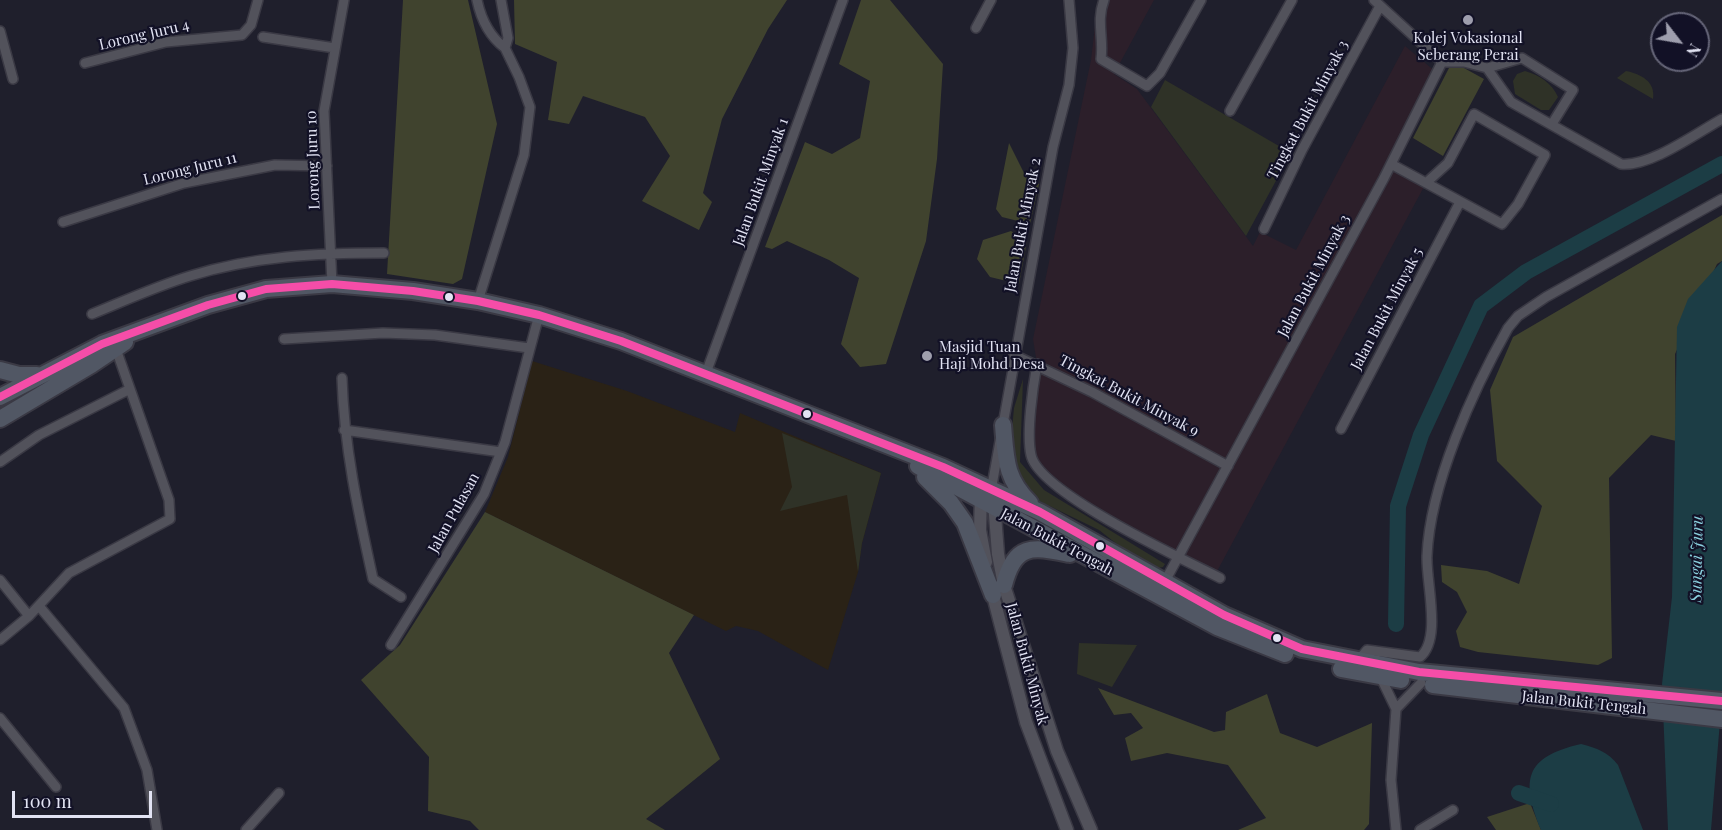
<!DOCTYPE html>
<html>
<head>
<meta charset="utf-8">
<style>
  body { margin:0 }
  #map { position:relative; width:1722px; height:830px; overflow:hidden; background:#1f1f2c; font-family:"Playfair Display",serif }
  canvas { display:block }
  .north { position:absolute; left:1650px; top:12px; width:60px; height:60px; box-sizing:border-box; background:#121126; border:2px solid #656578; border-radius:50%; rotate:121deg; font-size:16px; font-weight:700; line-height:24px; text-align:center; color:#e2e3f3 }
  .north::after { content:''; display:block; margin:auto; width:21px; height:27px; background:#9e9ead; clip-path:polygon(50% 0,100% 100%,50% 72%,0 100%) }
  .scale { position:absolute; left:12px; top:791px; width:140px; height:27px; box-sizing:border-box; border:3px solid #e2e3f3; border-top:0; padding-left:8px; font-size:18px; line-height:21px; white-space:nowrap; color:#e2e3f3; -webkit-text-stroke:4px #121126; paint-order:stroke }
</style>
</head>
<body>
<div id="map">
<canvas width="1722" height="830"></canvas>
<div class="north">N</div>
<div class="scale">100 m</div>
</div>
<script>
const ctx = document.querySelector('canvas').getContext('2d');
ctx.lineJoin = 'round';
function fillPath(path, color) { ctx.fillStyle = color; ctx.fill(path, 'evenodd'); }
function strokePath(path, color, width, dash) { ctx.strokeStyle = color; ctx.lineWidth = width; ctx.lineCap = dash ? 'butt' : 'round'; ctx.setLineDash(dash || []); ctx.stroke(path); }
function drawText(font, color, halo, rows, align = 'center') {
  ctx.font = font + ' "Playfair Display",serif'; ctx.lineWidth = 4.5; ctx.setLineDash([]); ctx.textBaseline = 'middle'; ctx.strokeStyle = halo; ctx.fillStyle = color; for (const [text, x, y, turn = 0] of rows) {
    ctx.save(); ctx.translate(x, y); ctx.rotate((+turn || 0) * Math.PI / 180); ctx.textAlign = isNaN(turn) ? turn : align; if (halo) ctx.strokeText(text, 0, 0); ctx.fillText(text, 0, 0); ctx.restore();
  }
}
fillPath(new Path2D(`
  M1098,0H1154L1114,74L1137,89L1253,246L1260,232L1296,250L1405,46L1437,73L1391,164L1426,183L1215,575L1055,486L1031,456L1037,364L1033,339L1091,60Z`), '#2c1f2a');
fillPath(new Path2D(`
  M532,361L627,391L735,432L740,413L881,473L862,543L858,572L828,670L758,631L736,626L726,631L485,512L508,457Z`), '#2a2216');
fillPath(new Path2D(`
  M1525,71C1539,75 1552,83 1558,97L1549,110H1541L1515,94L1513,81L1517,74Z
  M1626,71C1640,74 1656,81 1653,99L1617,78Z
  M1165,80L1291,153L1246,236L1151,107Z
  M1023,379L1020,462L1044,490L1165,564L1163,567L1158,568L1127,552L1099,530L1029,496L1009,461L1014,408Z
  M782,433L881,473L862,543L858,572L847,495L780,511L792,487Z
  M1079,643L1137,645L1112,687L1077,674Z`), '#2f3227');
fillPath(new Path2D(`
  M403,0H468L497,124L462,279L453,284L387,274Z
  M514,0H787L768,29L722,119L703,193L712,202L699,230L642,201L670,156L645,117L583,96L569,124L548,120L557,62L515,44Z
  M861,0H890L943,64L937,159L926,241L886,364L860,367L841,344L859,278L829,260L787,241L772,249L765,247L805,142L832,154L860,138L870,81L839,64Z
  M1449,68H1464L1484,79L1443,156L1413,138Z
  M1009,143L1025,175L1039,184L1030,224L1002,217L996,209Z
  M1722,215V261L1717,264L1675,354L1676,441L1651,435L1609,478L1612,658L1598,665L1478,652L1460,647L1456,631L1467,612L1457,592L1442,582L1441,565L1487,571L1519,584L1542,506L1497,461L1490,390L1513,337Z
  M1011,231L1027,241L1019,284L990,277L977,259L983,240Z
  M485,512L694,615L669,653L720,759L646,819L665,830H479L470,821L428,811L429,757L361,680L400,645Z
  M1098,688L1214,732L1225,730L1226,712L1267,694L1280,733L1317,747L1372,723L1369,824L1364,830H1238L1266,818L1228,765L1167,753L1131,761L1125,738L1143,728L1131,713L1114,715Z
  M1530,803L1541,830H1496L1487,817Z`), '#40432e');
fillPath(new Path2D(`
  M1722,261V697L1711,830H1668L1662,684L1672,597L1677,327L1688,299Z
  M1581,744C1597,748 1608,752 1618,765L1643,830H1541C1521,780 1524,757 1581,744Z`), '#1c3d45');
strokePath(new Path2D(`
  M1396,624L1398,506L1421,435L1481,306L1526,272L1722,164
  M1519,793L1551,804`), '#1c3d45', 16);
const street = new Path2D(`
  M477,0C481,19 489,36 505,48
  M1104,0C1096,21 1104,38 1101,59L1147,86L1160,73L1201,0
  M976,28L991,0
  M0,31L13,79
  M263,37L335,48
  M1442,62H1464L1487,68L1511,102L1621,164C1650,167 1695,134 1722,119
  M85,63L166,42L242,35L251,25L258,0
  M1487,68L1522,58L1573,90L1552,124
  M1230,111L1292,0
  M1391,164L1502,224L1518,204L1545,155L1474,114L1448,163L1426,183
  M63,222L184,183L275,165L327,166
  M1264,229L1302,150L1380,6
  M332,284L324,111L344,0
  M478,301L524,155L530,107L519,77L505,48L508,38L501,0
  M92,314C124,301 157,286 190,276C254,256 318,253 384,253
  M284,339L383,333L435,335L529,348
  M1014,355L1092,392L1228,466
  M1037,364C1033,386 1026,433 1031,455C1039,493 1183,559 1220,578
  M706,373L843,0
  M342,378C344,447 358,511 373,579L401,597
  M1341,429L1460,202
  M344,430L501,452
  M0,462L39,435L128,390
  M991,491L1053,147L1069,85L1073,48L1069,0
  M0,580L29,616
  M1164,583L1384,178L1442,62L1374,0
  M39,606L124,708L147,770L157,830
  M0,640L29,616L69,573L170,519L169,500L116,349
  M391,645L484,494L505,442L539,315
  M1363,661L1362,656L1367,650L1420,657C1442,639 1426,583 1427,556C1430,484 1473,390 1508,328L1518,316L1546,297L1722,199
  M1380,676L1396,709L1391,780L1396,830
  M1396,709L1421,683
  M0,718L56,787
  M246,830L279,793
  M1420,830L1453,810`);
const secondary = new Path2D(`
  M981,494L980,530L986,562
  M994,502L998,554L1004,585L1057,751L1091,830
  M991,588L1026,722L1067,830`);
const highway = new Path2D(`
  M0,370L19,375H37
  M0,397L102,344L208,305L266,289L332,284L413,291L478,301L539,315L621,341L943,467L1040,512L1224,615L1302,649L1419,672L1722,701
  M0,419L91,365L125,342
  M1003,425C1006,459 1005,478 1030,503
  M918,466L1217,627L1285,654
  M925,477L951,503L965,523L993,595
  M1004,585C1015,542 1033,547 1070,554
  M1341,669L1401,680
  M1433,685L1722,719`);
strokePath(street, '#3a3944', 12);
strokePath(secondary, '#3a3944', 15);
strokePath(highway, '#3a3944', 20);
strokePath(street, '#52525b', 9);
strokePath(secondary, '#52525b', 12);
strokePath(highway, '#515764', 16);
strokePath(new Path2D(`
  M0,397L102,344L208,305L266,289L332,284L413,291L478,301L539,315L621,341L943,467L1040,512L1224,615L1302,649L1419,672L1722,701`), '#f54da8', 8);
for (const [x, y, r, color] of [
  [1468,20,6,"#9e9ead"],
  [242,296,5,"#e2e3f3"],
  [449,297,5,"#e2e3f3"],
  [927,356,6,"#9e9ead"],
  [807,414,5,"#e2e3f3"],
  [1100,546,5,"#e2e3f3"],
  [1277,638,5,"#e2e3f3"]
]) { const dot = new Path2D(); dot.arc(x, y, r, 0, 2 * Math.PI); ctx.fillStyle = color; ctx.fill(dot); strokePath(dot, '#121126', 2); }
drawText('15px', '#e2e3f3', '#121126', [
  ["Lorong Juru 4",144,35,-13],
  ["Tingkat Bukit Minyak 3",1308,110,-62],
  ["Lorong Juru 10",313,160,-92],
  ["Lorong Juru 11",190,169,-14],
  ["Jalan Bukit Minyak 1",761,182,-70],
  ["Jalan Bukit Minyak 2",1023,225,-79],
  ["Jalan Bukit Minyak 3",1314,276,-62],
  ["Jalan Bukit Minyak 5",1387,309,-62],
  ["Tingkat Bukit Minyak 9",1129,396,28],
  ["Jalan Pulasan",454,513,-61],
  ["Jalan Bukit Tengah",1057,542,28],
  ["Jalan Bukit Minyak",1027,664,75],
  ["Jalan Bukit Tengah",1584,703,6]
]);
drawText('15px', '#e2e3f3', '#121126', [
  ["Kolej Vokasional",1468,38],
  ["Seberang Perai",1468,55],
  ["Masjid Tuan",939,347,"left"],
  ["Haji Mohd Desa",939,364,"left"]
]);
drawText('italic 16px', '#8ad0de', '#121126', [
  ["Sungai Juru",1697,559,-89]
]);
</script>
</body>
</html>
